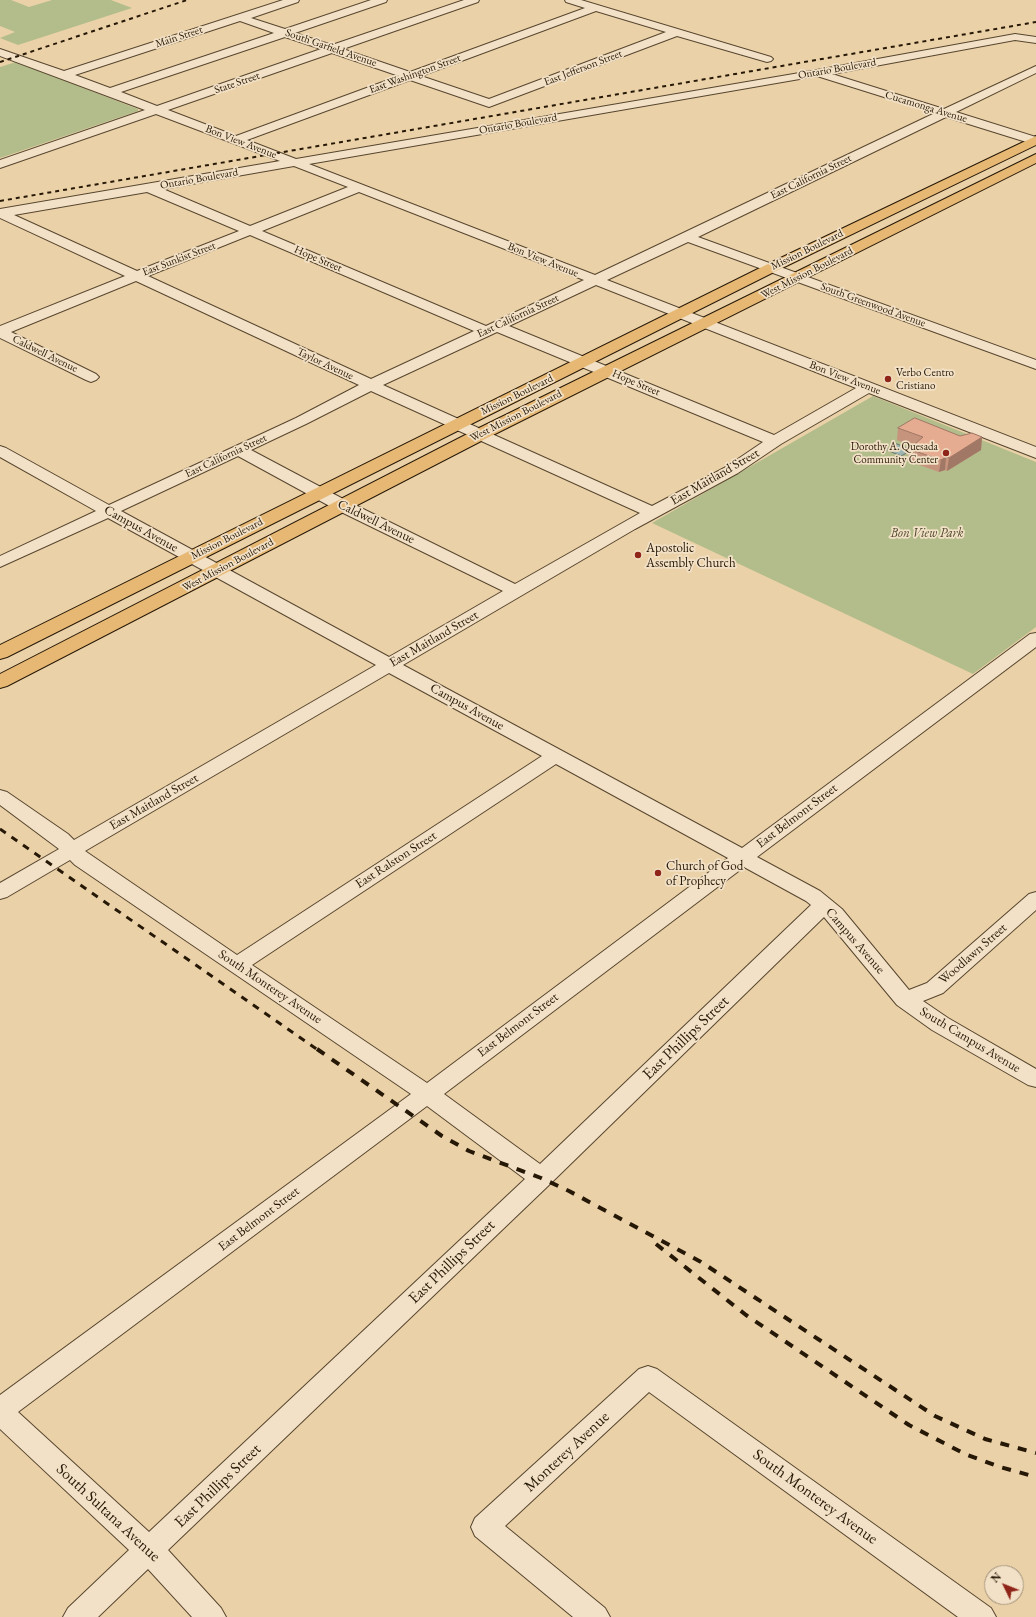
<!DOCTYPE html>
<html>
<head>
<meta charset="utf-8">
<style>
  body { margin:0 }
  #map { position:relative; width:1036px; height:1617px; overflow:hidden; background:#ebd1a8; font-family:"EB Garamond",serif }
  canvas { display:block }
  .north { position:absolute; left:984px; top:1565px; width:40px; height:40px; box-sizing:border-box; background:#f2e1c6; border:1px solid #a0917a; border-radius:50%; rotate:313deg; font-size:11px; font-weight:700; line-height:16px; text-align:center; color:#261807 }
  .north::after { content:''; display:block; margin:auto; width:14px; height:18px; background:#8f2418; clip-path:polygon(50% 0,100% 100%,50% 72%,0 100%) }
</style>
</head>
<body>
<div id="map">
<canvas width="1036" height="1617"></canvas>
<div class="north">N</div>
</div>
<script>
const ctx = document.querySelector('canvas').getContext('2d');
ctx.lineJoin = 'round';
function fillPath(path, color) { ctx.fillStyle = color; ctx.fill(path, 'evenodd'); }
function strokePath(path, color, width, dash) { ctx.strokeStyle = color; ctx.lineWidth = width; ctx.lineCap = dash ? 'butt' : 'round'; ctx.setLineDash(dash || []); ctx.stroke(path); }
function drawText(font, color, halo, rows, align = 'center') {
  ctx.font = font + ' "EB Garamond",serif'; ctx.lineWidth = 3.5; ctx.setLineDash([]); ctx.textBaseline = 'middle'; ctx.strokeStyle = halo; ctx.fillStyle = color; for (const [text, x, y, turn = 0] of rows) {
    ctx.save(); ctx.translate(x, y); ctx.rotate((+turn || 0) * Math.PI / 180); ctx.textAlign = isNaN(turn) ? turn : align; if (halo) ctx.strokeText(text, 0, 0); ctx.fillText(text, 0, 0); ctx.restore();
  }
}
fillPath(new Path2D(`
  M0,0H11L29,7L52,0H111L132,8L18,45L0,38L15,32L0,26Z
  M16,62L138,109V111L0,158V67Z
  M873,396L1036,462V627L973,674L652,523Z`), '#b3bd8b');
const water = new Path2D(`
  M897,444L912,450L901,456L887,450Z`);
fillPath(water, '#9bb5b1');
strokePath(water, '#6c766d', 1);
const minor = new Path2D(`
  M283,0H299L298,2L251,18L285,29L371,0H387L386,2L295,33L332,45L464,0H479L478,2L343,49L410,72L585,8L566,2L565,0H581L771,57L773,59L771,61L767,62L677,36L489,107L410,80L247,140L296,159L817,70L1015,34L1036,37V43L1015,40L832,74L944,109L1036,66V73L956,112L1036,137V145L946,117L698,237L1036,360V369L688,242L607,280L1036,447V458L869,393L781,444L738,473L635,529L403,665L742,848L1030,634L1036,633V647L757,857L820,891L842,909L909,990L927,983L1029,894L1036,892V910L943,993L923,1001L948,1018L1036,1069V1087L1028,1085L932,1030L897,1005L824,917L550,1184L168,1550L221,1608L226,1617H192L148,1569L98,1617H63L68,1608L129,1550L0,1429V1395L411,1094L75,865L70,860L7,897L0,899V883L59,849L0,805V790L7,792L68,834L74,840L376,665L108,518L0,567V556L96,511L0,457V446L6,448L109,505L296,418L359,385L136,281L11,332L96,374L99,377L96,380L91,382L86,380L0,338V326L125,276L0,218V209L280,161L156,114L0,168V160L145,110L0,56V49L64,71ZM596,11L666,32L489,99L421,76ZM240,21L274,33L110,88L75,75ZM285,37L321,49L157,106L121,92ZM332,53L399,76L236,136L168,110ZM817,76L935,113L595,275L309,164ZM294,166L348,187L250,226L163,189ZM147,192L239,231L137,271L14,215ZM359,192L584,280L486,326L262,231ZM250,235L474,331L371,379L148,276ZM596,285L856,388L774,435L509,326ZM497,332L763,442L726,467L652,506L383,385ZM371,391L640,513L515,584L347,501L251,450L306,424ZM238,456L335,509L503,591L389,657L121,511ZM389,673L542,756L237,955L85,851ZM556,764L728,858L427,1083L252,965ZM744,867L806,901L811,905L540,1164L444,1094ZM427,1106L525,1179L149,1532L18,1412Z
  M648,1366L657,1369L991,1608L996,1617H958L649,1392L505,1526L605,1608L610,1617H573L475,1536L471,1527L475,1518L639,1369Z`);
const major = new Path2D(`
  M1036,136V145L776,271L7,657L0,659V645L766,265Z
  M1036,154V163L487,438L7,686L0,688V674L475,430Z`);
strokePath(minor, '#57462f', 2);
strokePath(major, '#261807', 2);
fillPath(minor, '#f2e1c6');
fillPath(major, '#e6b874');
strokePath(new Path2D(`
  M0,62L187,0
  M0,201L1036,22`), '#261807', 2, [4, 4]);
strokePath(new Path2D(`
  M0,829L318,1050`), '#261807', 3, [7, 7]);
strokePath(new Path2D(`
  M317,1049L442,1136L469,1151L541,1178L569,1191L701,1262L935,1416L985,1439L1036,1453
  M656,1244L746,1315L909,1425L965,1454L1000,1467L1036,1477`), '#261807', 4, [9, 9]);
fillPath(new Path2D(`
  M898,428L960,436L982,437L981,450L947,471L945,470L939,472L908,461L909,449L912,446L897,440Z`), '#c6947d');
fillPath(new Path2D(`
  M982,437L981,450L947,471L949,458Z
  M946,457L945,470L939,472L941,460Z`), '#a17866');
const building = new Path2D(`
  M915,418L960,436L972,433L982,437L949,458L946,457L941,460L909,449L923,437L898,428Z`);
fillPath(building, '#e6ac91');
strokePath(building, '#a17866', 1);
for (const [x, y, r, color] of [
  [888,379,4,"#8f2418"],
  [946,453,4,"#8f2418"],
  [638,555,4,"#8f2418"],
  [658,873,4,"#8f2418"]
]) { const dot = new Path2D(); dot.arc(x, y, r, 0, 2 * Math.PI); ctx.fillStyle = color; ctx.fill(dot); strokePath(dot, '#f2e1c6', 1.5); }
drawText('11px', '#261807', '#f2e1c6', [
  ["Main Street",179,37,-18],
  ["South Garfield Avenue",331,48,19],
  ["East Jefferson Street",583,68,-21],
  ["Ontario Boulevard",837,69,-10],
  ["East Washington Street",415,74,-20],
  ["State Street",237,83,-19],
  ["Cucamonga Avenue",926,107,17],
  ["Ontario Boulevard",518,124,-10],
  ["Bon View Avenue",241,142,21],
  ["East California Street",811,177,-26],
  ["Ontario Boulevard",199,179,-10],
  ["Mission Boulevard",807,250,-26],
  ["East Sunkist Street",179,259,-21],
  ["Hope Street",318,259,23],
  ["Bon View Avenue",543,260,22],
  ["West Mission Boulevard",807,273,-27],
  ["South Greenwood Avenue",873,305,20],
  ["East California Street",518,316,-25],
  ["Caldwell Avenue",45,354,26],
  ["Taylor Avenue",325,364,25],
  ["Bon View Avenue",845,378,21],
  ["Hope Street",636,383,23],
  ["Mission Boulevard",517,395,-26],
  ["West Mission Boulevard",516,416,-27],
  ["East California Street",226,456,-25],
  ["Mission Boulevard",227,539,-27],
  ["West Mission Boulevard",228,565,-28]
]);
drawText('11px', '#261807', '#f2e1c6', [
  ["Verbo Centro",896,373],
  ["Cristiano",896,386],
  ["Dorothy A. Quesada",938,447,"right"],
  ["Community Center",938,460,"right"]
], 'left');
drawText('13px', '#261807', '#f2e1c6', [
  ["East Maitland Street",715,477,-30],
  ["Caldwell Avenue",376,522,26],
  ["Campus Avenue",141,529,29],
  ["East Maitland Street",434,639,-30],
  ["Campus Avenue",467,707,29],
  ["East Maitland Street",154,802,-30],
  ["East Belmont Street",797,816,-37],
  ["East Ralston Street",396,860,-33],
  ["Campus Avenue",855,941,49],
  ["Woodlawn Street",973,954,-41],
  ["South Monterey Avenue",270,987,34],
  ["East Belmont Street",518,1025,-37],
  ["South Campus Avenue",970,1040,31],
  ["East Belmont Street",259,1219,-37]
]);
drawText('italic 13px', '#504a2f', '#f2e1c6', [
  ["Bon View Park",927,533]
]);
drawText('13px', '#261807', '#f2e1c6', [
  ["Apostolic",646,548],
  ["Assembly Church",646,563],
  ["Church of God",666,866],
  ["of Prophecy",666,881]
], 'left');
drawText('16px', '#261807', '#f2e1c6', [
  ["East Phillips Street",686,1038,-44],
  ["East Phillips Street",452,1262,-44],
  ["Monterey Avenue",567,1452,-43],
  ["East Phillips Street",218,1486,-44],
  ["South Monterey Avenue",815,1497,36],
  ["South Sultana Avenue",108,1513,43]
]);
</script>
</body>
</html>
